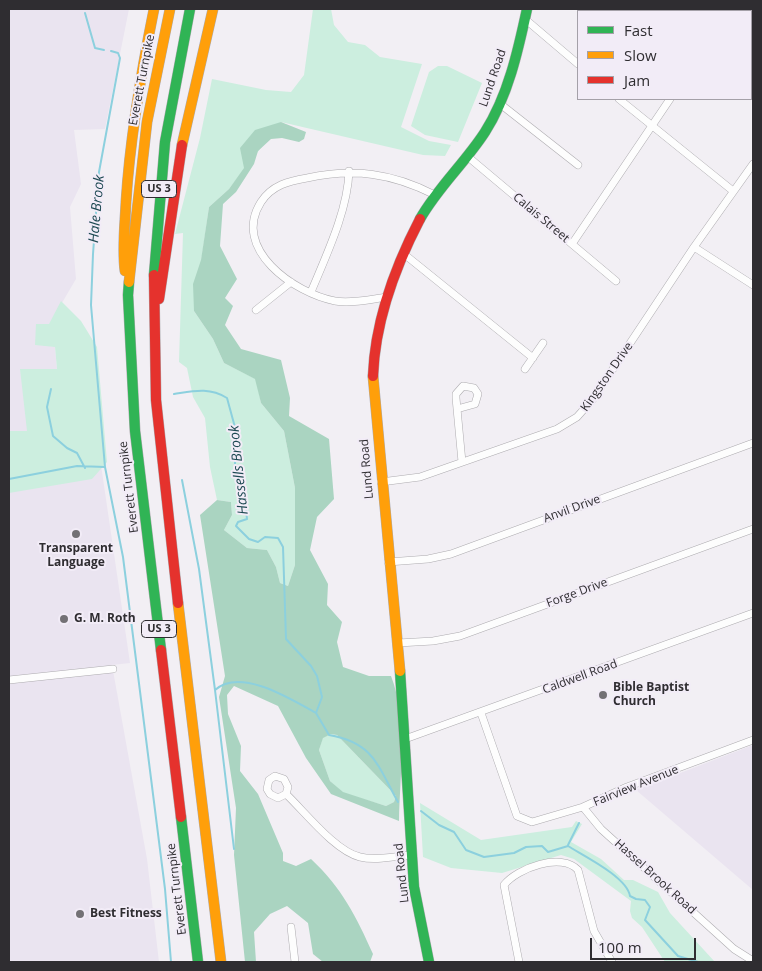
<!DOCTYPE html>
<html>
<head>
<meta charset="utf-8">
<style>
  body { margin:0 }
  #map { position:relative; width:762px; height:971px; overflow:hidden; background:#f2eff4; font-family:"Open Sans",sans-serif }
  canvas { display:block }
  .frame { position:absolute; inset:0; border:10px solid #2f2d31; pointer-events:none }
  .legend { position:absolute; left:577px; top:10px; width:175px; height:90px; box-sizing:border-box; background:#f2ecf7; border:1px solid #a4a0a8; margin:0; padding:6px 9px; list-style:none; font-size:15px; color:#2f2d31 }
  .legend li { display:flex; align-items:center; gap:10px; height:25px }
  .legend b { width:25px; border:1px solid #a4a0a8 }
  .scale { position:absolute; left:590px; top:938px; width:106px; height:22px; box-sizing:border-box; border:2px solid #2f2d31; border-top:0; padding-left:6px; font-size:15px; line-height:18px; white-space:nowrap; color:#2f2d31; -webkit-text-stroke:4px #f2ecf7; paint-order:stroke }
</style>
</head>
<body>
<div id="map">
<canvas width="762" height="971"></canvas>
<div class="frame"></div>
<ul class="legend">
<li><b style="height:6px;background:#30b455"></b>Fast</li>
<li><b style="height:6px;background:#ff9f0a"></b>Slow</li>
<li><b style="height:6px;background:#e5322d"></b>Jam</li>
</ul>
<div class="scale">100 m</div>
</div>
<script>
const ctx = document.querySelector('canvas').getContext('2d');
ctx.lineJoin = 'round';
function fillPath(path, color) { ctx.fillStyle = color; ctx.fill(path, 'evenodd'); }
function strokePath(path, color, width, dash) { ctx.strokeStyle = color; ctx.lineWidth = width; ctx.lineCap = dash ? 'butt' : 'round'; ctx.setLineDash(dash || []); ctx.stroke(path); }
function drawText(font, color, halo, rows, align = 'center') {
  ctx.font = font + ' "Open Sans",sans-serif'; ctx.lineWidth = 4; ctx.setLineDash([]); ctx.textBaseline = 'middle'; ctx.strokeStyle = halo; ctx.fillStyle = color; for (const [text, x, y, turn = 0] of rows) {
    ctx.save(); ctx.translate(x, y); ctx.rotate((+turn || 0) * Math.PI / 180); ctx.textAlign = isNaN(turn) ? turn : align; if (halo) ctx.strokeText(text, 0, 0); ctx.fillText(text, 0, 0); ctx.restore();
  }
}
fillPath(new Path2D(`
  M9,9H129L105,129L74,130L81,184L70,207L76,279L49,325L36,324L55,347L57,369L28,431H9Z
  M101,465L130,663L112,665L147,859L159,962H9V477Z
  M753,745V890L636,790Z`), '#eae4f0');
fillPath(new Path2D(`
  M313,9H331L334,25L348,42L365,45L380,57L422,64L401,127L429,141L451,145L445,156L423,155L281,122L229,189L209,207L194,311L213,339L224,363L256,379L261,403L284,431L295,488V565L288,586L280,583L276,567L267,550L247,548L224,530L232,515L231,502L217,500L210,467L205,418L193,397L187,368L179,362L183,233L175,234L200,138L212,79L266,90L291,92L304,75Z
  M438,66H447L482,83L458,142L425,135L411,126L429,72Z
  M61,301L81,321L97,347L107,462L92,479L9,493V431H27L20,369H57L55,347L35,345L36,324H49Z
  M331,734L337,735L396,796L394,802L386,806L343,793L330,781L319,750L323,737Z
  M420,803L481,840L572,827L576,821L582,824L571,842L601,859L624,880H633L658,892L670,913L715,962H665L642,927L632,918L630,911L631,901L574,859L561,855L502,873L451,868L423,857Z`), '#cceedf');
fillPath(new Path2D(`
  M281,122L306,132L304,139L299,142L282,138L271,139L258,151L254,164L236,192L223,204L220,246L237,279L225,298L233,306L225,325L241,349L281,360L290,398L289,416L329,439L334,499L317,517L310,550L328,584L327,605L342,622L337,642L343,667L369,676H391C408,720 400,773 399,821L331,794L306,758L278,706L234,686L227,695L228,714L241,746L240,771L258,794L283,853V861L296,866L311,859C342,888 356,916 373,954L370,962H323L313,954L308,923L287,906L270,914L254,932L256,962H245L234,855L236,808L219,697L225,676L200,515L217,500L231,502L232,515L224,530L247,548L267,550L276,567L280,583L288,586L295,565V488L284,431L261,403L255,379L224,363L213,339L194,311L193,284L201,260L209,207L229,189L244,168L240,148L255,130ZM331,734L337,735L396,796L394,802L386,806L343,792L330,781L319,750L323,738Z`), '#aad4c1');
strokePath(new Path2D(`
  M85,13L95,48L104,50
  M51,389L47,407L53,436L67,448L77,453L85,468
  M174,394C194,391 209,387 227,398L236,431L235,464L242,504L246,510L247,519L238,522L236,526L249,539L258,542L265,537L278,538L283,547L286,639L311,666L317,676L322,697L316,713L329,735C375,743 378,767 398,802
  M105,467L123,557L165,889L171,962
  M9,479L77,466L105,467L91,305L93,254L99,172L120,58L118,53L111,51
  M182,480L199,569L215,690
  M421,811L439,825L454,832L466,850L484,857L514,853L526,847L542,846L548,852L568,846C584,856 627,877 630,896L636,899L645,900L650,907L645,920L678,956L698,962
  M568,845L579,823
  M234,849L215,690C240,667 291,699 316,713`), '#8cd0de', 2);
const street = new Path2D(`
  M626,9L629,11
  M729,11L730,9
  M525,19L578,64
  M619,99L733,191
  M499,103L578,165
  M467,156L616,281
  M572,244L670,99
  M694,247L753,285
  M404,254L533,358
  M311,292C326,256 348,210 349,171
  M388,297C371,299 352,304 335,301C294,293 231,249 261,202C272,185 289,181 307,178C354,168 392,173 435,195
  M256,310L291,282
  M525,369L543,343
  M457,409L475,404L478,394L474,388L463,386L456,394V398L462,462
  M381,482L420,477L557,429L577,417L593,399L694,247L753,164
  M388,562L428,559L451,554L753,443
  M398,643L433,641L460,636L753,529
  M9,680L113,669
  M481,713L517,816L532,822L583,807L627,787L753,740
  M405,739L753,613
  M286,794L278,798L270,794L267,789L269,780L275,776L284,779L288,787L286,794C305,812 335,851 360,857C376,861 395,856 411,855
  M583,807L601,829L734,949L753,961
  M291,927L295,962
  M519,962L504,885C517,868 562,852 578,870L594,931L612,962`);
const fast = new Path2D(`
  M420,219C438,187 465,163 485,132C508,96 518,51 527,9
  M154,275L165,142L190,9
  M129,282L128,295L135,431L161,650
  M400,671L414,887L429,962
  M181,817L198,962`);
const slow = new Path2D(`
  M743,9L746,11
  M182,145L213,9
  M125,271C122,248 125,225 126,202C130,137 141,73 154,9
  M129,282L147,122L170,9
  M373,376L400,671
  M178,603L221,962`);
const jam = new Path2D(`
  M154,275L156,400L178,603
  M159,299L182,145
  M373,376C375,321 395,267 420,219
  M161,650L181,817`);
strokePath(street, '#adabaf', 8);
strokePath(fast, '#adabaf', 11);
strokePath(slow, '#adabaf', 11);
strokePath(jam, '#adabaf', 11);
strokePath(street, '#fdfdfd', 7);
strokePath(fast, '#30b455', 10);
strokePath(slow, '#ff9f0a', 10);
strokePath(jam, '#e5322d', 10);
for (const [x, y, r, color] of [
  [76,534,5,"#737175"],
  [64,619,5,"#737175"],
  [603,695,5,"#737175"],
  [80,914,5,"#737175"]
]) { const dot = new Path2D(); dot.arc(x, y, r, 0, 2 * Math.PI); ctx.fillStyle = color; ctx.fill(dot); strokePath(dot, '#f2ecf7', 2); }
for (const [x, y, w] of [
  [159,189,35],
  [159,629,35]
]) { const box = new Path2D(); box.roundRect(x - w / 2, y - 8.5, w, 17, 4); ctx.fillStyle = '#f2ecf7'; ctx.fill(box); strokePath(box, '#2f2d31', 1); }
drawText('bold 11px', '#2f2d31', null, [
  ["US 3",159,189],
  ["US 3",159,629]
]);
drawText('12px', '#2f2d31', '#f2ecf7', [
  ["Lund Road",493,78,-71],
  ["Everett Turnpike",142,80,-79],
  ["Calais Street",541,218,40],
  ["Kingston Drive",607,377,-55],
  ["Lund Road",367,469,-95],
  ["Everett Turnpike",129,487,-97],
  ["Anvil Drive",572,509,-20],
  ["Forge Drive",577,593,-20],
  ["Caldwell Road",580,677,-20],
  ["Fairview Avenue",636,786,-22],
  ["Lund Road",402,873,-96],
  ["Hassel Brook Road",655,877,42],
  ["Everett Turnpike",177,889,-97]
]);
drawText('bold 12px', '#2f2d31', '#f2ecf7', [
  ["Transparent",76,549,"center"],
  ["Language",76,563,"center"],
  ["G. M. Roth",74,619],
  ["Bible Baptist",613,688],
  ["Church",613,702],
  ["Best Fitness",90,914]
], 'left');
drawText('italic 14px', '#1d4952', '#f2ecf7', [
  ["Hale Brook",97,209,-85],
  ["Hassells Brook",239,470,-96]
]);
</script>
</body>
</html>
